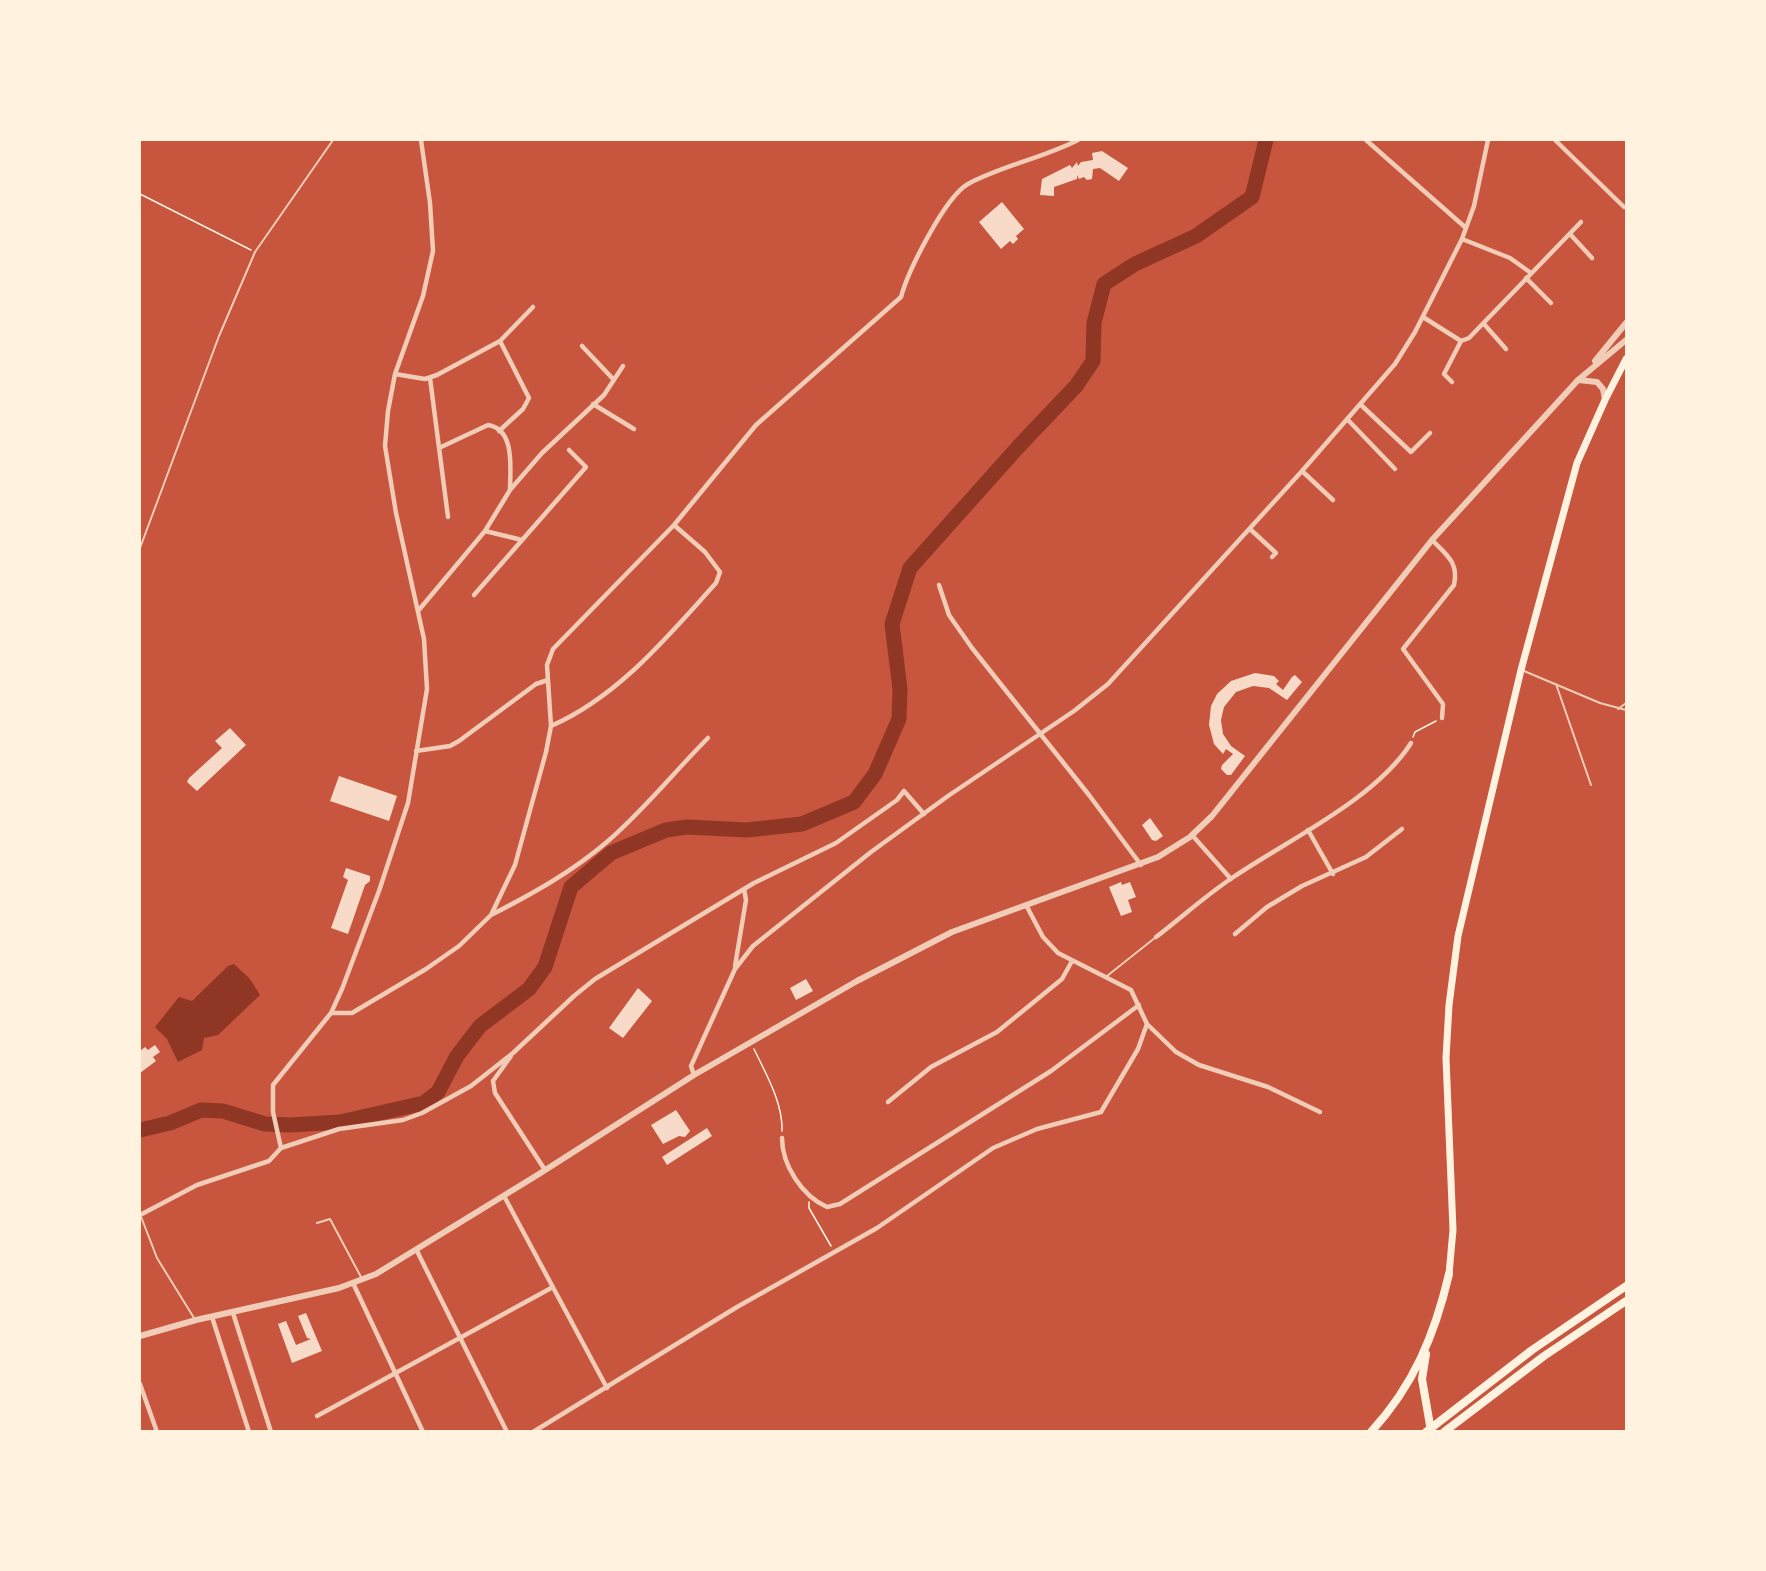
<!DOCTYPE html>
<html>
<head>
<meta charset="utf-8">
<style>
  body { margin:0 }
  #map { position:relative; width:1766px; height:1571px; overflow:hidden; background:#c8553d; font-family:"PT Sans Narrow",sans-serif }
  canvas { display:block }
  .frame { position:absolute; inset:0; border:141px solid #fff3e0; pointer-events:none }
</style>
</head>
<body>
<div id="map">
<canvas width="1766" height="1571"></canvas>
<div class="frame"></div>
</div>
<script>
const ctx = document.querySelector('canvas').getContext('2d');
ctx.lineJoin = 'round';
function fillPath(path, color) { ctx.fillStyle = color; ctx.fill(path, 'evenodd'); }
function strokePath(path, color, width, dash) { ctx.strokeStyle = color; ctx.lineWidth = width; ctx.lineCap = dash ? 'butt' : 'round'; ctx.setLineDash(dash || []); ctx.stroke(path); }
fillPath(new Path2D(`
  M234,964L250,979L260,995L218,1035L204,1038L202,1050L178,1062L167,1039L155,1027L179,997L192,1001L228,966Z`), '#8f3625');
strokePath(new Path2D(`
  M140,1130L170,1123L201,1110L223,1111L265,1124L290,1125L340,1122L424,1103L438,1092L457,1056L480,1026L529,989L545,967L571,887L611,853L666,830L687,827L747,830L802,824L854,802L875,774L899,719L900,689L892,624L910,568L1019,446L1076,386L1093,361L1094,323L1104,284L1135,264L1196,236L1252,197L1266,140`), '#8f3625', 15);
fillPath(new Path2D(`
  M1102,151L1128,168L1119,181L1100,168L1093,169L1092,179L1087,180L1084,177L1079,179L1077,175V179L1054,187V196L1040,195L1042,179L1070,165L1072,168L1077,162L1078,166L1081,162L1093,160L1092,153Z
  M1002,202L1024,229L1016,236L1018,239L1013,244L1010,241L1001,249L979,222Z
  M1255,673L1274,676L1279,681L1276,684L1283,690L1292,677L1295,675L1302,682L1287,700L1269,688L1253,686L1236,692L1224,707L1221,720L1223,734L1231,746L1245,756L1231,775H1227L1221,769L1222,765L1233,754L1226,749L1223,754L1214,744L1209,725L1211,706L1217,694L1231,681Z
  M230,728L246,745L197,791L187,782L189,778L222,748L215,741Z
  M339,776L397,796L389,821L330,801Z
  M1150,818L1163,836L1156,841L1152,840L1142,825Z
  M346,868L370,876V881L365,885L348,934L331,928L348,880L343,877Z
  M1121,882L1122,885L1130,882L1136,897L1128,900L1132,912L1121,916L1109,887Z
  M806,979L813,991L796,1000L790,988Z
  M638,988L652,1001L623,1038L609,1028Z
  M155,1045L160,1052L153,1057L156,1061L140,1073V1051L145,1047L148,1050Z
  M676,1110L690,1131L685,1137L679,1136L663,1144L651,1125Z
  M707,1128L712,1136L667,1165L662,1157Z
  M306,1313L322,1351L292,1363L278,1324L286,1321L296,1345L311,1339L307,1338L298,1316Z`), '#f7dbc8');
strokePath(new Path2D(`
  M140,194L251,250
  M1413,737L1415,732L1436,721
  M754,1049C766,1074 783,1103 782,1131
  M809,1202V1208L831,1246`), '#fff3e0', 1.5);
strokePath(new Path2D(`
  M140,548L219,336L255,252L333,140
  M1524,671L1600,703L1626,710
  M1556,684L1591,785
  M1618,709L1626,703
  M1107,976L1156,937
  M140,1214L157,1258L194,1318
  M317,1223L330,1219L361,1277`), '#f1ccb7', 2);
strokePath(new Path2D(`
  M1366,140L1466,228
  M1555,140L1624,207
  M1570,234L1592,258
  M1462,239L1510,258L1531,273
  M1526,278L1551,303
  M1423,317L1461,341L1469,338L1581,222
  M1484,324L1506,349
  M582,346L614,380
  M395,374L425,379L437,375L500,341L533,307
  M430,378L448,517
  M1452,382L1444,374L1461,341
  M593,404L634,429
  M1361,405L1411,452L1430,433
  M1348,420L1395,469
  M499,431L523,409L529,398L500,341
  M439,448L488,425C516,429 510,471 510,490
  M1302,471L1333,500
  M1250,529L1276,553L1272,557
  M485,531L522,540
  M1432,540C1447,555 1459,563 1454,585L1403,649L1443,704L1442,718
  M939,585L949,615L972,648L1089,795L1141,865
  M474,595L586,467L569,450
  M418,611L485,531L510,490L542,453L604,395L623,366
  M551,726C619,696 667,637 716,583L720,572L705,552L674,525
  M416,751L450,746L459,741L536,684L548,680
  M1308,830L1333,874
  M1192,835L1231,879
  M1026,905L1043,937L1058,953L1131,990L1147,1024L1176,1052L1199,1065L1268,1087L1320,1112
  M491,915C532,894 572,872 608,841C644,810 675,771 708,738
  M1235,934L1267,907L1302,886L1366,857L1402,829
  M1156,937C1181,918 1205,896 1232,878C1286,841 1376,799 1411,743
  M735,966L746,900L744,889
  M331,1013H352L426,969L459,946L491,915L515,865L546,752L551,726L547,665L553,649L674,525L756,425L901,297C908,271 945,197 968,184C1001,166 1043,158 1078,140
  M511,1056L493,1081L495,1093L545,1170
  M694,1075L691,1066L735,969L753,946L871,852L948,796L1074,711L1108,684L1302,471L1395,364L1415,332L1462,239L1474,206L1488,140
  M888,1102L931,1067L997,1032L1062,979L1072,961
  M782,1138C782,1165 802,1196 827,1207L840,1204L1051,1071L1139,1005
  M281,1148L273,1112V1085L331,1013L342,989L379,891L408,803L427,689L424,639L396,513L385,446L388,411L395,374L423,296L433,251L430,203L421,140
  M281,1148L339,1129L403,1120L422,1113L471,1086L513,1053L574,996L595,979L754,883L836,843L897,800L904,791L924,814
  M504,1196L607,1388
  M140,1215L197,1185L269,1161L281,1148
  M417,1251L507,1432
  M353,1283L423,1432
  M233,1313L271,1432
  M212,1317L249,1432
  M140,1384L157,1432
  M317,1416L553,1287
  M533,1432L737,1307L877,1228L993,1148L1037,1129L1101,1112L1138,1049L1147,1024`), '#f1ccb7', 4.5);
strokePath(new Path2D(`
  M1595,361L1626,323
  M1578,380L1597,382L1603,389L1605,400
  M140,1336L196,1320L339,1288L376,1274L539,1174L694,1075L857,981L952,932L1158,857L1190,837L1212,816L1432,540L1578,380L1626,340`), '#f1ccb7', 6);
strokePath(new Path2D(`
  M1449,1274L1453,1230L1446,1058L1449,1005L1458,936L1521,670L1577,463L1605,400L1626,359`), '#fff3e0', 7);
strokePath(new Path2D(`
  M1426,1354L1422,1379L1431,1431
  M1371,1432C1414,1385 1435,1334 1449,1274
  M1426,1432L1532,1350L1626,1286
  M1444,1432L1544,1356L1626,1301`), '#fff3e0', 8);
</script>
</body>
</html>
